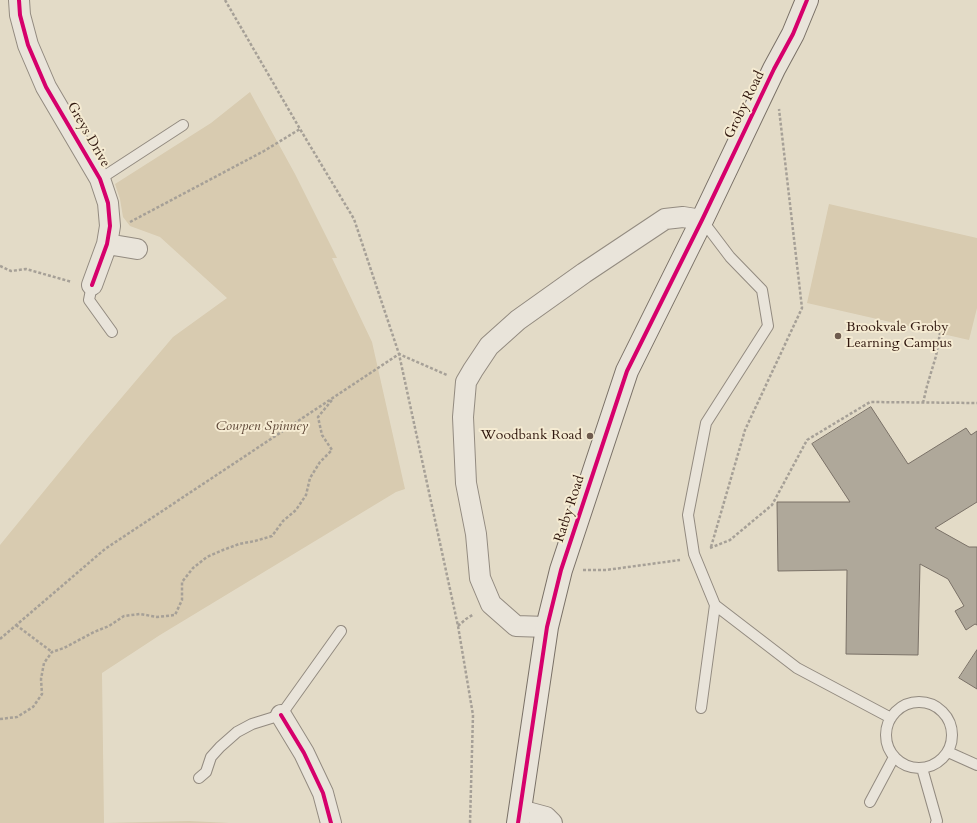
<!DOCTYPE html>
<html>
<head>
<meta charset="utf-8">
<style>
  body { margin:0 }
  canvas { display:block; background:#e3dbc7 }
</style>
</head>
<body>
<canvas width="977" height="823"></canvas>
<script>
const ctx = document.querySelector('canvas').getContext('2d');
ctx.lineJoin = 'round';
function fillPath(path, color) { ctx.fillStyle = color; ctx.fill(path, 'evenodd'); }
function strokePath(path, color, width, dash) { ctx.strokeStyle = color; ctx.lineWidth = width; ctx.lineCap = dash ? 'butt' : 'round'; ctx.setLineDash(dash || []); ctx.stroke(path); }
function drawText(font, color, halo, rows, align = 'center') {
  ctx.font = font + ' Cardo,serif'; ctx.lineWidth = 4; ctx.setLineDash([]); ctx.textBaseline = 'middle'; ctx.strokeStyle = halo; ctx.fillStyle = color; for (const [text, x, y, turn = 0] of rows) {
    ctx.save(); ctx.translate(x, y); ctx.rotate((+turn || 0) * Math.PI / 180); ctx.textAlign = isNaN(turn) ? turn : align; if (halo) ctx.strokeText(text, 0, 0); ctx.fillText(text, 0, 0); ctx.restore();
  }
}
fillPath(new Path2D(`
  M250,92L295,174L337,258H332L372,342L405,489L396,492L160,635L102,673L104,823L189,821L230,823H0V545L89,436L173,337L227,298L160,237L130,226L123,217L120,199L115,184L211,123Z
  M829,204L977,238V308L969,340L807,303Z`), '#d8cbb0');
const building = new Path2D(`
  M871,407L908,464L966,428L971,435L977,431V502L935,528L969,547H977V625L975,624L966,630L955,611L964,606L948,579L920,564L918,655L846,654L847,570L778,571L777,502H850L812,444Z
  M977,650V689L959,678Z`);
fillPath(building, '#afa89a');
strokePath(building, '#7a7167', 1);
const lane = new Path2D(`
  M100,179L183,125
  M702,220L730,257L762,290L768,326L706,423L688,515L694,554L715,605L797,668L891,718
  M92,285L89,300L112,332
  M886 735a33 33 0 1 1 66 0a33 33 0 1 1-66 0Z
  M701,708L715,605
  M948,752L977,765
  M922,768L937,821L936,823
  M199,778L206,772L211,757L220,747L237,732L252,724L281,715L341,631
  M870,802L894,757`);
const street = new Path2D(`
  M19,0L20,15L28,45L46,87L100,179L108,203L110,226L107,244L92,285
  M107,244L137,249
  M547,627L516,626L491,604L480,578L476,534L466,483L463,417L466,382L473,370L489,346L518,320L584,273L665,219L683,217L702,220
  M281,715L304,753L323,793L331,823
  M520,810L546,817L552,823`);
const secondary = new Path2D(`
  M518,823L547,627L561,570L627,371L702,220L774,69L793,34L807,0`);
strokePath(lane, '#938b80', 12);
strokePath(street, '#938b80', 22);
strokePath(secondary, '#7a7167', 24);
strokePath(new Path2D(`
  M225,0L246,36L300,129L354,219L399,354L458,626L473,715L470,823
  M130,222L264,151L300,129
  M0,266L11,271L26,269L72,282
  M923,403L927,386L936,356L940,333
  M711,547L745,430L802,308L779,109
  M710,548L730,540L772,505L807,440L870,402L977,403
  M583,570H606L680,560
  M16,625L52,652
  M458,626L466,619L474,614
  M0,639L105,549L399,354L447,375
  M0,719L17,717L33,707L42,694L41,679L44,663L52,652L64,648L94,632L109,626L124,616L140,614L157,617L175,615L182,600V582L193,568L207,557L223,550L239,544L255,541L272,536L283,521L296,510L306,495L310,478L320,462L332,450L322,435L318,417L332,400`), '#a6a097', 2.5, [3, 2]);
strokePath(lane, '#e9e4da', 10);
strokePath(street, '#e9e4da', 20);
strokePath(secondary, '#e9e4da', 22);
strokePath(new Path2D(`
  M19,0L20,15L28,45L46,87L100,179L108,203L110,226L107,244L92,285
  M281,715L304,753L323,793L331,823
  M518,823L547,627L561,570L627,371L702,220L774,69L793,34L807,0`), '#d6006c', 4);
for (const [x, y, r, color] of [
  [838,336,4,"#6e5b4e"],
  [590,436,4,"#6e5b4e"]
]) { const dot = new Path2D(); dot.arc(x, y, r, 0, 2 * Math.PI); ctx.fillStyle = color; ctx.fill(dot); strokePath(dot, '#f5ebd2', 1.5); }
drawText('14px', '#2f160d', '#f5ebd2', [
  ["Groby Road",745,105,-64],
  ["Greys Drive",88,135,60],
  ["Ratby Road",570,509,-72]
]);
drawText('14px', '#2f160d', '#f5ebd2', [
  ["Brookvale Groby",846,328],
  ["Learning Campus",846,344],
  ["Woodbank Road",582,436,"right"]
], 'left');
drawText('italic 14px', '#5f4838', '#f5ebd2', [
  ["Cowpen Spinney",262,427]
]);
</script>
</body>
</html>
